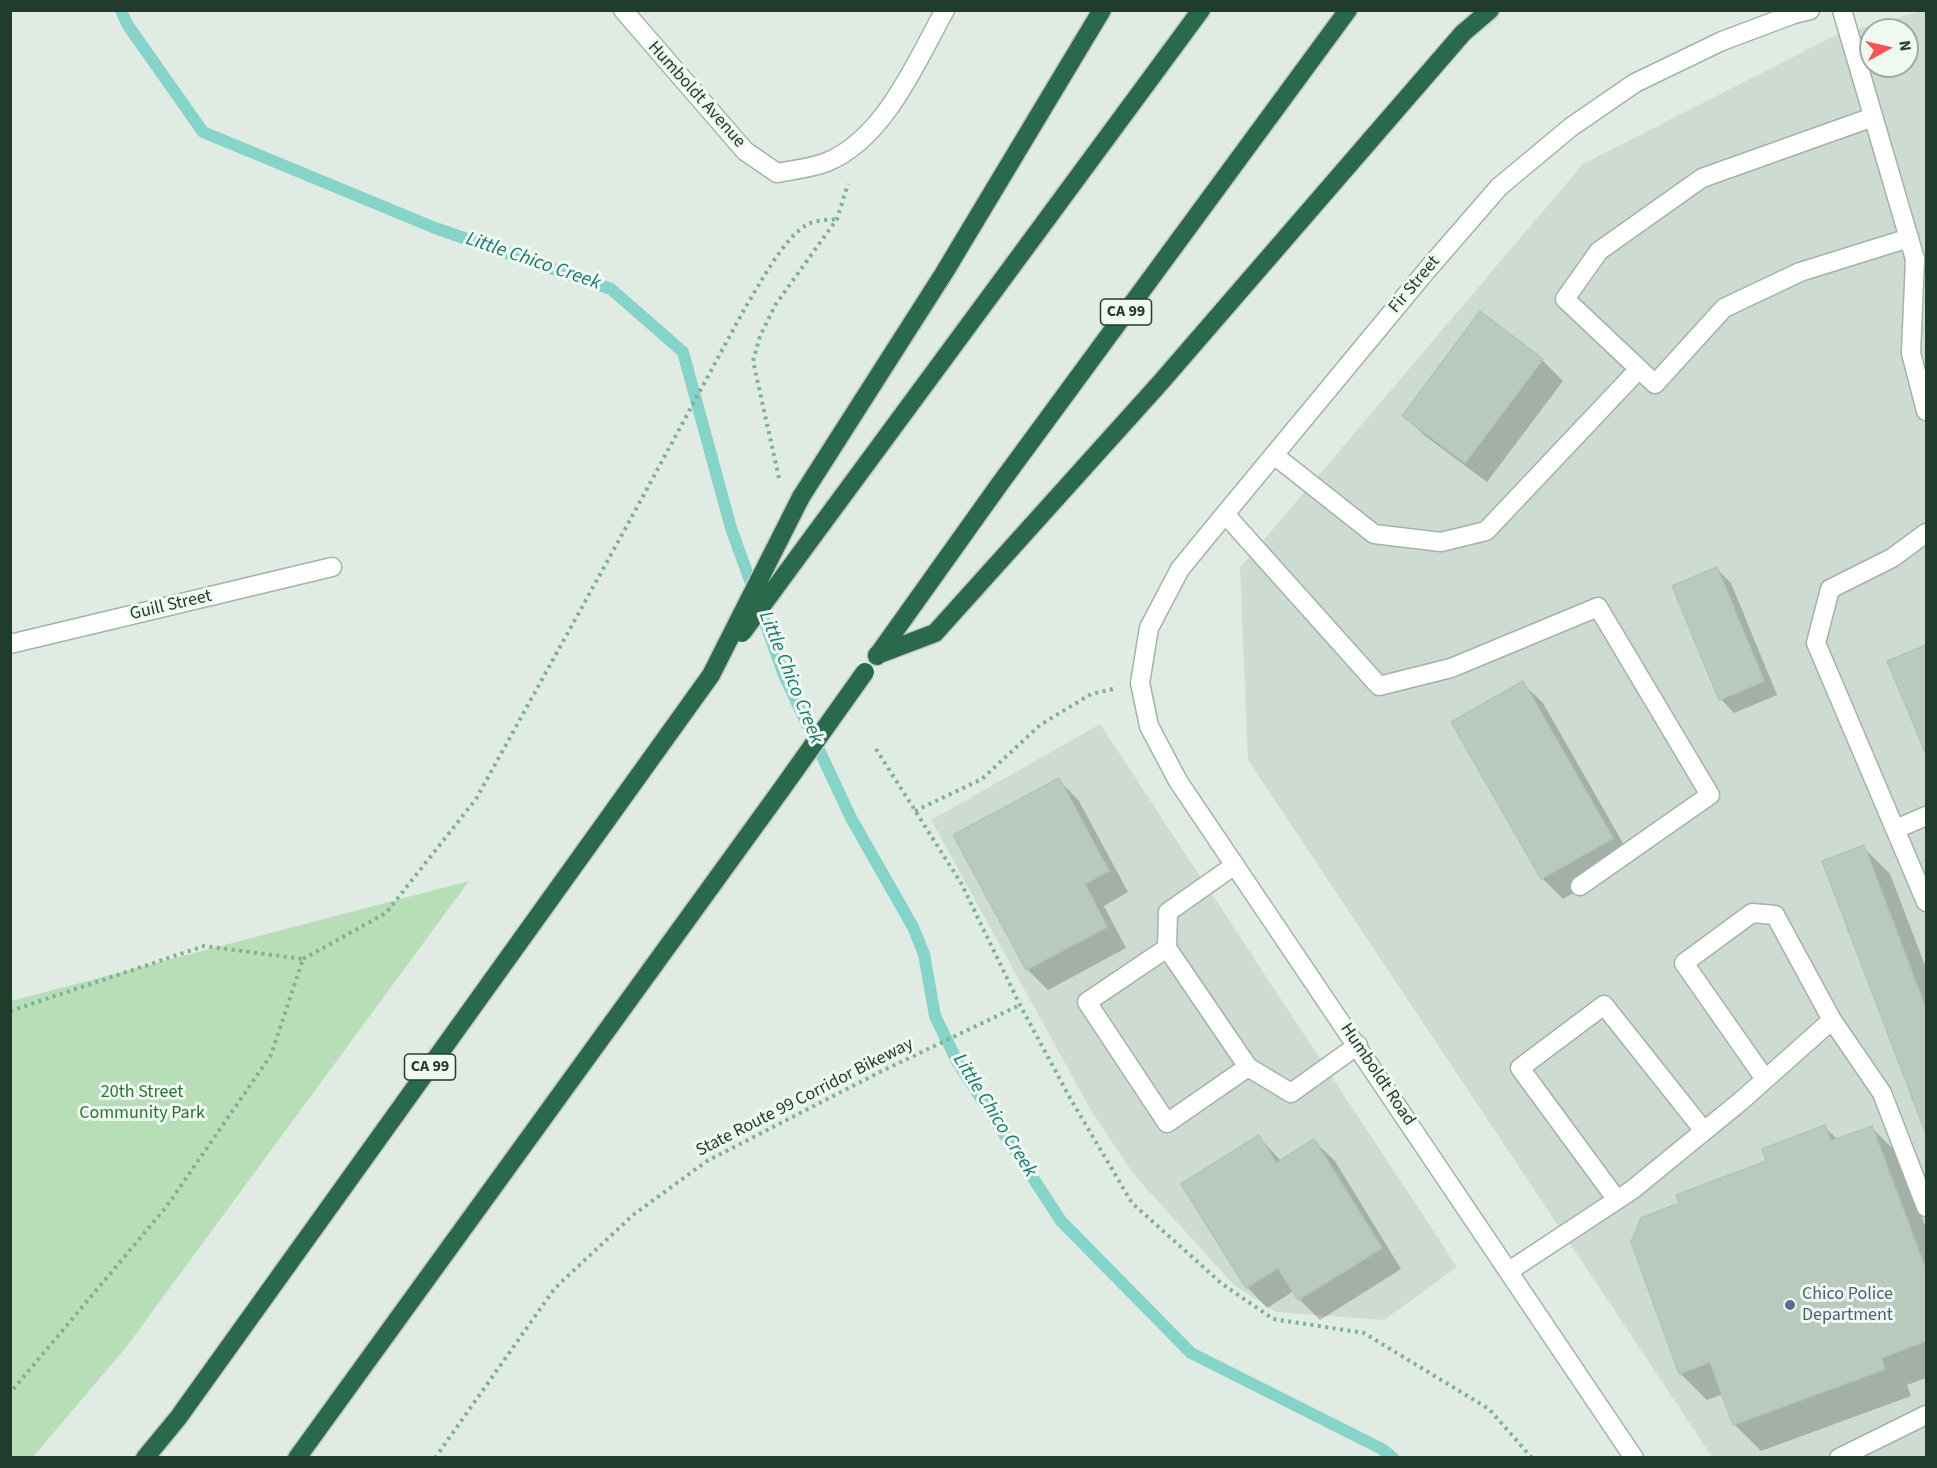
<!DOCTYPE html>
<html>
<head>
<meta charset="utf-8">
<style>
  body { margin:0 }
  #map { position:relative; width:1937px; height:1468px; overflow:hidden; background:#e0ebe3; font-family:"Source Sans 3",sans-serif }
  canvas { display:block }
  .frame { position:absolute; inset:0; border:12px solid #203c2d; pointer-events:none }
  .north { position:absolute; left:1859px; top:18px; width:60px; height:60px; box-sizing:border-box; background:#f0f8f2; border:2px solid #9dada3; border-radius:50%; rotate:82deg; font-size:16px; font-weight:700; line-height:24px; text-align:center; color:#203c2d }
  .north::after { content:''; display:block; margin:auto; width:21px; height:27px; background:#f65356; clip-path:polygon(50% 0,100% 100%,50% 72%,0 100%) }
</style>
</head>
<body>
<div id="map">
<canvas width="1937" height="1468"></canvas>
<div class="frame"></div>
<div class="north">N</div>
</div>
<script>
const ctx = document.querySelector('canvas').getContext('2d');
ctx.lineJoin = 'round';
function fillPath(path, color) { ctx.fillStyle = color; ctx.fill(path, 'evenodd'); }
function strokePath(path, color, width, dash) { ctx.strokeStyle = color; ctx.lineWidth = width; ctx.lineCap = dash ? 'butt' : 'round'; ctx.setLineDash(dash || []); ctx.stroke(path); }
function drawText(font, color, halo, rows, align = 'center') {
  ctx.font = font + ' "Source Sans 3",sans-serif'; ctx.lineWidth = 6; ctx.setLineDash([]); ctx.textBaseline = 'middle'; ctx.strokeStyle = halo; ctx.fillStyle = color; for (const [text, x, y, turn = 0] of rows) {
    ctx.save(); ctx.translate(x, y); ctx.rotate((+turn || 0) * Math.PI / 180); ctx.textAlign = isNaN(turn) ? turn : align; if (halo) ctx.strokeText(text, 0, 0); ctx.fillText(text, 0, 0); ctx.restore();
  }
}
fillPath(new Path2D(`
  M1921,11H1926V1457H1712L1248,760L1240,568L1583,164L1834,36ZM1871,30H1907V66H1871Z
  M1100,724L1457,1267L1384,1320L1276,1312L1234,1285L1136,1177L1093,1114L931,820Z`), '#cedbd2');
fillPath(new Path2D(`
  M469,881L127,1346L33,1457H11V1001Z`), '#b8deb8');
fillPath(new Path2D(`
  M1480,313L1542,360L1563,381L1487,482L1425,436L1404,415Z
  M1717,569L1731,583L1777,695L1734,713L1721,699Z
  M1926,646V750L1889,662Z
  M1522,683L1543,703L1632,859L1563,899L1542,878Z
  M1059,780L1079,801L1128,892L1104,906L1126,948L1048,990L1027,969Z
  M1863,847L1890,874L1926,968V1130L1824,862Z
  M1825,1127L1838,1140L1872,1128L1899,1155L1926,1228V1378L1907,1385L1911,1396L1761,1451L1734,1424L1723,1394L1707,1400L1680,1373L1681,1204L1768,1162Z
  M1259,1137L1281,1161L1314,1141L1335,1161L1401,1269L1320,1320L1299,1299L1294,1291L1267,1308L1247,1287Z`), '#0003');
strokePath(new Path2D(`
  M121,10L127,24L203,132L435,228L611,289L683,352L731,528L784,675L851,818L913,927L924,954L935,1016L958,1063L1061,1221L1191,1353L1382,1449L1393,1458`), '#86d3ca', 12);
const building = new Path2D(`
  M1480,311L1543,359L1465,463L1402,416Z
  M1717,567L1764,681L1719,700L1672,586Z
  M1926,645V754L1887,661Z
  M1523,681L1613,838L1541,879L1451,722Z
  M1059,778L1109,871L1085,884L1107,927L1026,970L953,835Z
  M1864,845L1926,1009V1134L1822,861Z
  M1825,1125L1831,1141L1872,1126L1926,1270V1341L1881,1358L1885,1369L1733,1425L1710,1362L1679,1374L1631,1242L1641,1218L1679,1203L1676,1195L1766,1161L1762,1149Z
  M1259,1135L1276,1163L1314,1139L1382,1248L1298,1300L1278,1268L1246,1288L1181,1184Z`);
fillPath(building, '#b8c9be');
strokePath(building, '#b2c5b8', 1.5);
const lane = new Path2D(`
  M1873,117L1702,178L1599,251L1565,299L1655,384L1724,308L1800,272L1909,238
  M1915,259L1911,353L1926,411
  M1274,455L1374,534L1441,542L1486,531L1639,369
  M1225,514L1379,686L1451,668L1598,607L1710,795L1580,886
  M1926,533L1892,558L1830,589L1816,643L1926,902
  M1896,829L1926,816
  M1167,948L1168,912L1235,865
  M1832,1020L1882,1093L1926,1207
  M1248,1067L1167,948L1087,1002L1167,1123L1248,1067L1291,1093L1358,1045
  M1617,1200L1520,1068L1604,1005L1704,1131
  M1509,1271L1632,1190L1741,1101L1832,1020L1775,915L1752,913L1684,963L1765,1079
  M1839,1458L1926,1415`);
const street = new Path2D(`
  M623,10L745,151L777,173C793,170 812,168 827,162C885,138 916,62 945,10
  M1842,10L1915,259
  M10,644L332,567
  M1634,1458L1178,781L1149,726L1140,683L1149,628L1180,569L1225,514L1427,270L1499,187L1571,127L1635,83L1722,41L1794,14L1810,10`);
const highway = new Path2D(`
  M801,497L944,273L1102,10
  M814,535L1201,10
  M877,655L935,633L1161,382L1463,33L1490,10
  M877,656L999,485L1348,10
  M145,1458L178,1418L711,675
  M297,1458L781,790`);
strokePath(lane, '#a3b3a9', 21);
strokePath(street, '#a3b3a9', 21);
strokePath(highway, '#c1c8c4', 21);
strokePath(new Path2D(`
  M779,478L753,361L760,336L776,304L837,219L848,184
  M876,749L961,883L1020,1005L1070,1098L1132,1203L1221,1283L1273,1319L1364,1333L1489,1409L1532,1458
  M915,811L982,779L1040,725L1091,694L1113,689
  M303,959L386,913L476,799L629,522L745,308C760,284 783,238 808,224C816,220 828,220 837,219
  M10,1011L204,946L303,959L271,1055L167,1206L10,1393
  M435,1458L555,1288L633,1215L707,1161L880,1072L1020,1005`), '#7fb094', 4, [3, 4.5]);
strokePath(lane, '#fff', 18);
strokePath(street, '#fff', 18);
strokePath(highway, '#2b694c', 18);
const highwayBridge = new Path2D(`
  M742,633L814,535
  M711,675L801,497
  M781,790L865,672`);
strokePath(highwayBridge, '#c1c8c4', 21, []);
strokePath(highwayBridge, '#2b694c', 18);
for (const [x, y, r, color] of [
  [1790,1305,6,"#5c6f8a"]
]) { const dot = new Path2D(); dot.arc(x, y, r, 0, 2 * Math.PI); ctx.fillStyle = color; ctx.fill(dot); strokePath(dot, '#f0f8f2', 2); }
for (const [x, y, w] of [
  [1126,312,51],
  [430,1067,51]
]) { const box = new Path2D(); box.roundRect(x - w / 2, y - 13, w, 26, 4.5); ctx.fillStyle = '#f0f8f2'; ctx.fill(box); strokePath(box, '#203c2d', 1.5); }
drawText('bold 16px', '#203c2d', null, [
  ["CA 99",1126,312],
  ["CA 99",430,1067]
]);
drawText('18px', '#203c2d', '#f0f8f2', [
  ["Humboldt Avenue",696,95,48],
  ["Fir Street",1415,285,-50],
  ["Guill Street",171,606,-13],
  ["Humboldt Road",1377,1075,56],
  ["State Route 99 Corridor Bikeway",805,1098,-27]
]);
drawText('18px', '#297432', '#f0f8f2', [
  ["20th Street",142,1093],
  ["Community Park",142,1114]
]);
drawText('18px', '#4e5e75', '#f0f8f2', [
  ["Chico Police",1802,1295],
  ["Department",1802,1316]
], 'left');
drawText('italic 20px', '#187a71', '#f0f8f2', [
  ["Little Chico Creek",533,262,19],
  ["Little Chico Creek",790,678,68],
  ["Little Chico Creek",994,1116,58]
]);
</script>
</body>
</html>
